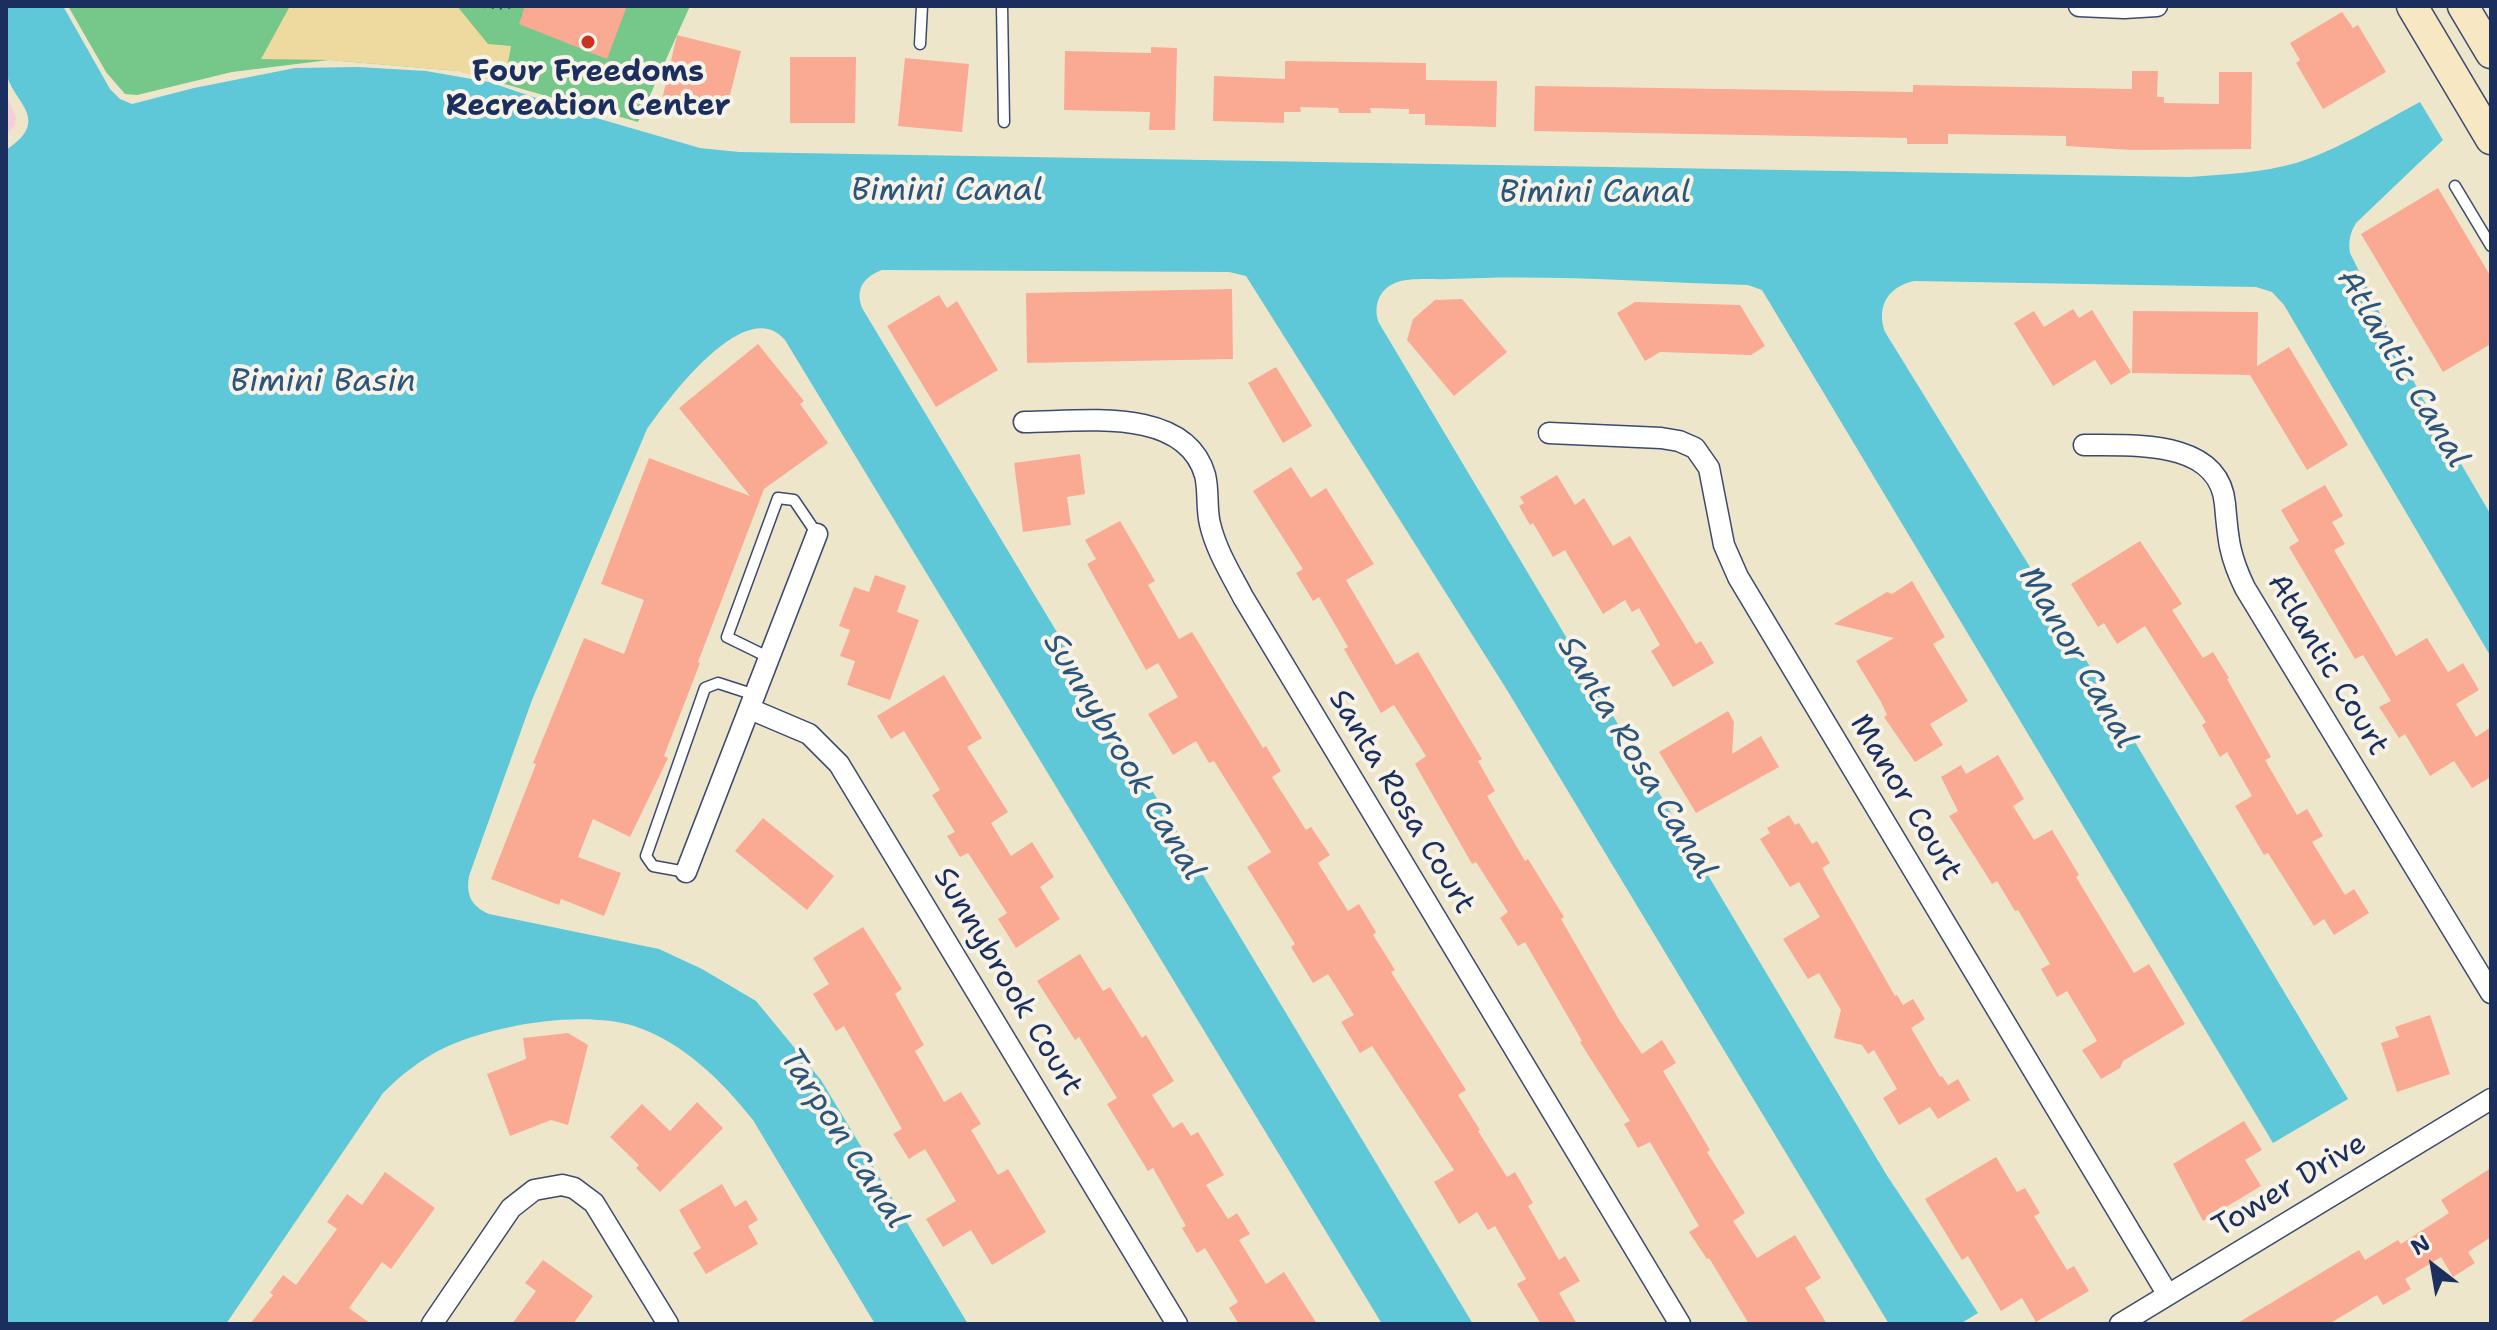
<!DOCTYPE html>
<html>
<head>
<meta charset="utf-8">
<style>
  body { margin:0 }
  #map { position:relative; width:2497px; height:1330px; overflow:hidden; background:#eee6cb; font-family:"Shantell Sans",sans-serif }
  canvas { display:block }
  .frame { position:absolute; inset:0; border:8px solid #1b2f5e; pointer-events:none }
  .north { position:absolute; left:2393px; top:1226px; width:80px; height:80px; -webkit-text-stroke:6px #f7f3e8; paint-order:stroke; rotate:329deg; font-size:22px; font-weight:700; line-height:32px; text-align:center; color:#1b2f5e }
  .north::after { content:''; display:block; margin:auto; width:28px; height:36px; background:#1b2f5e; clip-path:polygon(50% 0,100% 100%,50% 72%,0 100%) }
</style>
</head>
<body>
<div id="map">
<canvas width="2497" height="1330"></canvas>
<div class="frame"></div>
<div class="north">N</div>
</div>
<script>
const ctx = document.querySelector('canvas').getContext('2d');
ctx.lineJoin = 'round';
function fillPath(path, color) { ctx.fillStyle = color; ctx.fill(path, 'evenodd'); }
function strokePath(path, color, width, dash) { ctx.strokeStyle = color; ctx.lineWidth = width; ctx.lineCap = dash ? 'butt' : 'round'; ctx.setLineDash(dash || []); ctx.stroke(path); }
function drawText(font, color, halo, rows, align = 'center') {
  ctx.font = font + ' "Shantell Sans",sans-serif'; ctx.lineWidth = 8; ctx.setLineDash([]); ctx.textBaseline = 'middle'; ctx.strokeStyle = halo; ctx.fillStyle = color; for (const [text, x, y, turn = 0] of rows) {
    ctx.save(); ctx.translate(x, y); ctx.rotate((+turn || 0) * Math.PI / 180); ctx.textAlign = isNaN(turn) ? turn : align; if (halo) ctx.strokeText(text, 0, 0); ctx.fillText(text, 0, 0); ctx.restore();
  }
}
fillPath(new Path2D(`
  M6,95L16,117L15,125L6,135Z`), '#f6cfd6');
fillPath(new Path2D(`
  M68,6H690L638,122L459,71L329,60L232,72L137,95L125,94L106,72Z`), '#75c78a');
fillPath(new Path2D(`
  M290,6H457L488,44L511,46L504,84L458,71L329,60L261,59Z`), '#eeda9e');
fillPath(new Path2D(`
  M6,6H63L110,89L120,99L132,104L194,88L295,68L358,67L426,71L489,82L586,115L700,148L739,152L2190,177C2225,174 2262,173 2296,163C2340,149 2380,123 2420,102L2443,140L2356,223C2350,233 2348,242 2350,253L2419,392L2491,515V657L2284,305L2272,292L2256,287L1914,281C1888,287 1876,306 1885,332L2046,593L2348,1099L2273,1143L1762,290L1748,285C1649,282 1548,274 1449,279C1433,280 1410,277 1395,283C1378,290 1373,308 1379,323L1886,1174L1978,1313L1960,1324H1889L1507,690L1246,276L1229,272L882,270C864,277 855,288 862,308L1473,1324H1382L785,340C746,293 668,399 647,429L532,700L469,876C466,895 471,906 489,914L659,949L702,969L756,1001L821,1080L968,1324H875L753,1120C722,1081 683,1042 634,1026C581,1010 492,1025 442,1049C420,1060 401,1075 383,1093L226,1324H6V150C55,118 9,101 6,70C4,49 6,27 6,6Z`), '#5ec8d8');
fillPath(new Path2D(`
  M525,6H627L607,59L519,24Z
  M2342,12L2353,28L2358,25L2386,72L2323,109L2296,63L2300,60L2290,43Z
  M677,35L741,51L725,115L662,100Z
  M1151,47L1177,48L1175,130H1149L1150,112L1064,110L1065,51L1151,53Z
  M790,57H856L855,123H790Z
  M905,58L969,64L962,132L898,126Z
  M1285,61L1426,63V80L1497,81L1496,127L1425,125V114H1409V109L1370,108L1371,113H1339L1338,108L1300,107L1301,112H1284V123L1213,121L1214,76L1285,79Z
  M2132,71H2158L2157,97H2164V103L2219,104V72H2252L2251,149L2132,150L2066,146V136L1948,134V144H1907V138L1534,131L1535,86L1913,92V85L2132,89Z
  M2438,188L2491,277V344L2443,372L2361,234Z
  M1232,289L1233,359L1027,363L1026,293Z
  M939,295L947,308L957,301L998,370L936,407L887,326Z
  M1462,299L1507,352L1454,396L1407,340L1413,319L1435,300Z
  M1635,302L1740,305L1765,346L1751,355L1660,352L1645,361L1617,313Z
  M2073,309L2079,318L2092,310L2131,372L2111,385L2095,360L2053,386L2014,323L2034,311L2044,327Z
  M2133,311L2258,312L2257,366L2289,347L2348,445L2307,470L2250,375L2132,373Z
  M758,344L804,401L800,404L828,443L764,489L698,662L700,663L664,756L668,758L630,837L593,819L578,857L621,873L604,916L561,899L559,905L491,879L536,764L533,763L584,638L624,654L644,600L601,584L649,458L750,496L679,408Z
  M1276,367L1312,426L1283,443L1248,383Z
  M1080,454L1085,494L1067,497L1071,525L1023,532L1014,463Z
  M1291,467L1311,498L1326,488L1374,564L1346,580L1396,665L1418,652L1482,759L1478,761L1495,791L1487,796L1525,861L1528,859L1564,917L1561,919L1618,1018L1642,1054L1662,1040L1676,1063L1663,1071L1710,1150L1707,1152L1745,1213L1733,1221L1757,1258L1795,1235L1821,1278L1805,1288L1827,1324H1749L1709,1258L1707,1259L1689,1232L1699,1226L1650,1142L1638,1148L1624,1124L1630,1121L1580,1042L1582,1041L1525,942L1518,946L1500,918L1508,912L1476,862L1472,864L1415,764L1426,756L1394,705L1381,713L1344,649L1348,647L1319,597L1313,601L1296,573L1303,569L1253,491Z
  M1557,475L1575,505L1584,498L1613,546L1630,536L1696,644L1701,641L1714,663L1673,687L1651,651L1660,645L1639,608L1632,612L1625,600L1603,614L1565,550L1553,557L1533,523L1530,525L1519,506L1524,503L1520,497Z
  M2325,485L2343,516L2332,522L2345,544L2334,550L2396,656L2427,638L2448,672L2463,663L2479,690L2456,704L2476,737L2491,727V777L2472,788L2454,761L2430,776L2405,734L2399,738L2379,707L2391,701L2363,655L2355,659L2289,547L2299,541L2281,510Z
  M1120,521L1155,581L1148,585L1179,639L1192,632L1263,748L1266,746L1281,771L1272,777L1306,830L1311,827L1330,855L1318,863L1348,911L1359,904L1376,932L1373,935L1395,970L1391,972L1466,1090L1458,1095L1480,1130L1478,1131L1507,1177L1515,1172L1533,1203L1528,1206L1559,1260L1565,1256L1580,1281L1559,1293L1577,1324H1541L1517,1284L1526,1279L1495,1226L1488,1230L1477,1212L1459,1224L1434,1182L1454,1170L1372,1046L1360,1053L1341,1022L1354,1015L1328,974L1313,983L1291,947L1295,944L1247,867L1271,852L1214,761L1209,763L1196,741L1173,755L1148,714L1178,697L1158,663L1146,670L1087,564L1096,559L1085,540Z
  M2140,541L2182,604L2172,610L2203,658L2213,652L2229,678L2227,679L2271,757L2265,760L2297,815L2307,809L2323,836L2312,842L2345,895L2354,889L2369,913L2334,935L2324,919L2314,926L2268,853L2264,855L2235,806L2252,796L2227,752L2220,757L2202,725L2206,722L2145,626L2117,644L2104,623L2098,627L2071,584Z
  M875,575L906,586L897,612L919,620L890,700L847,685L855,661L840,656L850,630L839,626L854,587L869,592Z
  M1912,581L1945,637L1933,644L1968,701L1930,724L1943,745L1915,762L1884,717L1887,715L1881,702L1856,661L1894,638L1834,624L1887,592L1892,594Z
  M944,675L982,738L967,747L1008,812L991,823L1011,856L1032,842L1054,877L1040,887L1060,919L1016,948L998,919L1007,913L968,853L960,857L947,836L955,832L932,795L940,790L904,731L891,739L877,716Z
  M1728,711L1734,722L1732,754L1761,736L1779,767L1696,813L1659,752Z
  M1998,755L2024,799L2013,806L2034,840L2052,830L2079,875L2076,877L2134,973L2149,964L2185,1024L2123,1061L2120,1068L2101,1079L2082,1050L2097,1041L2067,991L2057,997L2041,969L2050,964L2018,910L2015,911L1997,881L1992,884L1949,816L1958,811L1941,777L1961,765L1966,774Z
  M1789,815L1795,825L1799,823L1812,844L1817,841L1830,863L1822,868L1895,996L1897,995L1903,1005L1913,999L1925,1019L1911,1028L1940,1077L1942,1076L1948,1085L1958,1079L1970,1100L1938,1119L1930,1107L1899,1125L1883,1098L1897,1089L1874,1050L1868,1054L1862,1045L1834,1038L1841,1010L1819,973L1808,979L1783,939L1820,917L1799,882L1790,887L1760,839L1770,833L1767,828Z
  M763,818L834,876L807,910L735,851Z
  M863,927L902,989L895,994L924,1045L915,1051L944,1102L961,1092L981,1124L971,1130L998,1175L1008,1169L1046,1232L992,1265L971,1230L943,1247L926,1219L956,1201L925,1149L909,1159L893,1134L902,1129L844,1026L836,1031L813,994L829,984L813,958Z
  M1080,954L1103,991L1110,987L1142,1038L1146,1035L1174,1081L1152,1095L1173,1128L1182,1122L1191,1136L1198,1132L1224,1175L1206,1185L1228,1219L1237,1213L1250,1234L1239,1240L1266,1284L1284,1272L1317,1324H1239L1229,1308L1238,1302L1205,1248L1197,1253L1182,1228L1186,1226L1153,1168L1148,1171L1107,1104L1117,1098L1079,1037L1075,1040L1037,981Z
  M2430,1015L2450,1074L2397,1092L2381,1043L2399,1037L2395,1027Z
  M568,1033L588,1045L568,1125L551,1120L510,1136L487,1074L526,1059L523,1038Z
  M697,1102L723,1128L660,1192L636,1168L639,1165L610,1137L642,1104L670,1131Z
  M2244,1121L2262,1150L2245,1160L2261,1186L2203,1221L2173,1164Z
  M1996,1157L2017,1192L2025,1188L2040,1213L2034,1216L2067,1270L2074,1266L2089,1291L2036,1322L2022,1298L2001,1311L1968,1256L1962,1260L1925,1199Z
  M2491,1168V1237L2468,1252L2475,1263L2453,1277L2441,1257L2405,1279L2411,1289L2383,1305L2377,1295L2329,1324H2236L2359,1250L2365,1260L2398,1240L2401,1244L2449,1213L2441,1200Z
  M385,1172L435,1208L391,1269L382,1262L349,1308L371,1324H250L273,1295L270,1293L283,1275L296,1285L337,1229L327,1222L347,1194L362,1205Z
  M722,1184L735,1207L746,1200L758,1220L748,1226L758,1244L706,1274L693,1253L701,1248L679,1210Z
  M543,1260L593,1296L573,1324H512L536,1291L525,1283Z`), '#faaa92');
const lane = new Path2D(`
  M1002,6L1004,122
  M920,44L922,6
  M2455,186L2491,246
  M770,658L727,637L778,498L794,500L817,534
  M686,872L653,866L646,856L705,688L718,683L755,695`);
const street = new Path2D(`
  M2079,6L2124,8L2157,6
  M1024,422C1080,422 1185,405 1205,475C1209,491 1206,508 1210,524C1216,550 1231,574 1243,597L1680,1324
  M1549,433L1661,438L1679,441L1695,448L1709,468L1724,545L1738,577L2168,1295
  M2084,445C2131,446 2219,438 2225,504C2228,539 2229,555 2245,588L2491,993
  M750,709L809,734L839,764L1177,1324
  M686,872L817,534
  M432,1324L511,1208L534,1190L562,1185L574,1188L594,1203L668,1324
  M2120,1324L2491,1099`);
const secondary = new Path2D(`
  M2412,6L2491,139
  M2463,6L2491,53`);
strokePath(lane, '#3b4a6e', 13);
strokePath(street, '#3b4a6e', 23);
strokePath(secondary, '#3b4a6e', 33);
strokePath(new Path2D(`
  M484,6L507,8L510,6`), '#3b4a6e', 4, [2, 6]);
strokePath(lane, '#fff', 10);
strokePath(street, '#fff', 20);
strokePath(secondary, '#f7e8c3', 30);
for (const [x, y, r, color] of [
  [588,42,8,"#c8321e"]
]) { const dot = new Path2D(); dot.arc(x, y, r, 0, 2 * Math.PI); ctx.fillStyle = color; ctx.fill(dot); strokePath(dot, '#f7f3e8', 3); }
drawText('bold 30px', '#1b2f5e', '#f7f3e8', [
  ["Four Freedoms",588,73],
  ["Recreation Center",588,107]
]);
drawText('30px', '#1b2f5e', '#f7f3e8', [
  ["Atlantic Court",2327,665,59],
  ["Manor Court",1905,798,59],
  ["Santa Rosa Court",1401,802,59],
  ["Sunnybrook Court",1007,982,59],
  ["Tower Drive",2290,1186,-31]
]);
drawText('italic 32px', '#2c557c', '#f7f3e8', [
  ["Bimini Canal",947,192],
  ["Bimini Canal",1595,194],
  ["Atlantic Canal",2402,369,59],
  ["Bimini Basin",323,383],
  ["Manor Canal",2077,658,60],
  ["Sunnybrook Canal",1123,757,59],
  ["Santa Rosa Canal",1636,758,59],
  ["Tarpon Canal",843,1139,57]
]);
</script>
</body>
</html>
